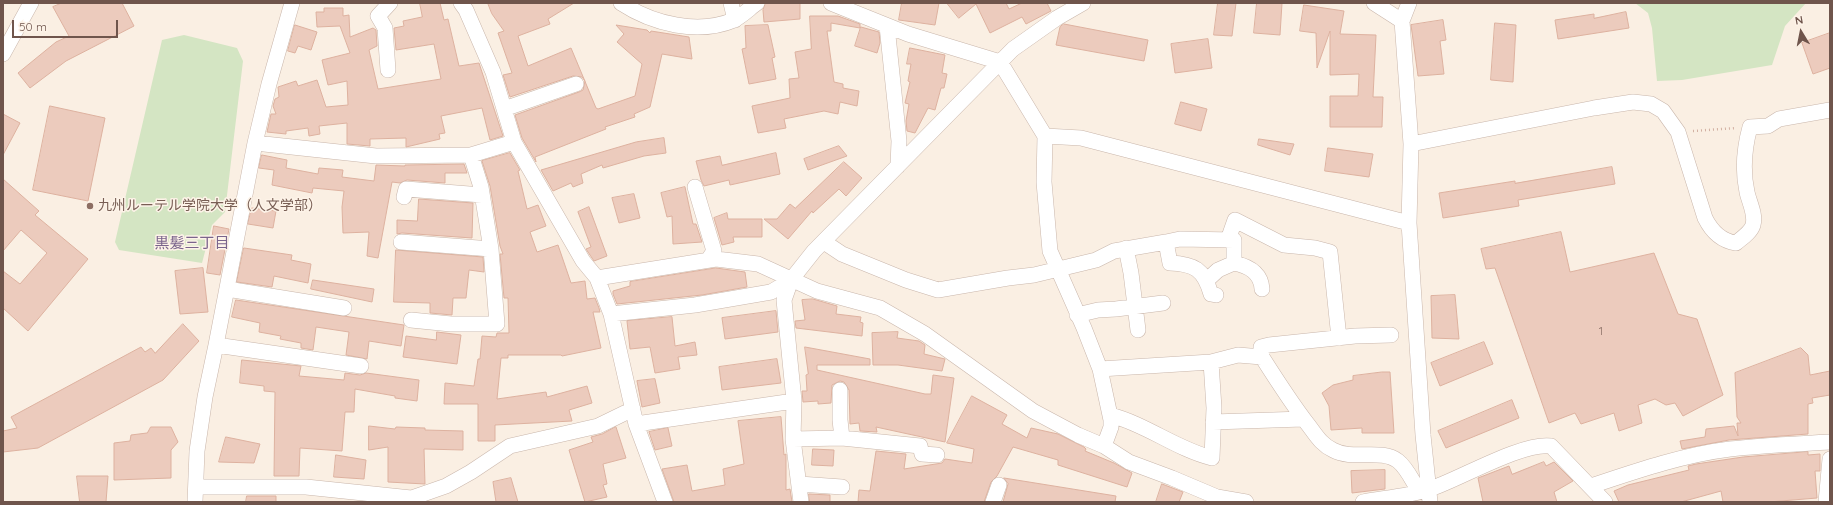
<!DOCTYPE html>
<html>
<head>
<meta charset="utf-8">
<style>
  body { margin:0 }
  #map { position:relative; width:1833px; height:505px; overflow:hidden; background:#faefe3; font-family:Quicksand,sans-serif }
  canvas { display:block }
  .frame { position:absolute; inset:0; border:4px solid #6f554c; pointer-events:none }
  .north { position:absolute; left:1781px; top:12px; width:40px; height:40px; -webkit-text-stroke:3px #fdf3e8; paint-order:stroke; rotate:350deg; font-size:11px; font-weight:700; line-height:16px; text-align:center; color:#6f554c }
  .north::after { content:''; display:block; margin:auto; width:14px; height:18px; background:#6f554c; clip-path:polygon(50% 0,100% 100%,50% 72%,0 100%) }
  .scale { position:absolute; left:12px; top:20px; width:106px; height:18px; box-sizing:border-box; border:2px solid #6f554c; border-top:0; padding-left:5px; font-size:12px; line-height:14px; white-space:nowrap; color:#6f554c; -webkit-text-stroke:3px #fdf3e8; paint-order:stroke }
</style>
</head>
<body>
<div id="map">
<canvas width="1833" height="505"></canvas>
<div class="frame"></div>
<div class="north">N</div>
<div class="scale">50 m</div>
</div>
<script>
const ctx = document.querySelector('canvas').getContext('2d');
ctx.lineJoin = 'round';
function fillPath(path, color) { ctx.fillStyle = color; ctx.fill(path, 'evenodd'); }
function strokePath(path, color, width, dash) { ctx.strokeStyle = color; ctx.lineWidth = width; ctx.lineCap = dash ? 'butt' : 'round'; ctx.setLineDash(dash || []); ctx.stroke(path); }
function drawText(font, color, halo, rows, align = 'center') {
  ctx.font = font + ' Quicksand,"Noto Sans JP",sans-serif'; ctx.lineWidth = 3; ctx.setLineDash([]); ctx.textBaseline = 'middle'; ctx.strokeStyle = halo; ctx.fillStyle = color; for (const [text, x, y, turn = 0] of rows) {
    ctx.save(); ctx.translate(x, y); ctx.rotate((+turn || 0) * Math.PI / 180); ctx.textAlign = isNaN(turn) ? turn : align; if (halo) ctx.strokeText(text, 0, 0); ctx.fillText(text, 0, 0); ctx.restore();
  }
}
fillPath(new Path2D(`
  M1635,3H1806L1785,26L1772,65L1682,80L1657,81L1652,28L1648,13Z
  M184,35L237,48L243,61L225,212L212,225L202,263L119,250L115,242L162,40Z`), '#d4e5c3');
const building = new Path2D(`
  M62,3H122L134,26L66,61L30,88L18,73L56,42L69,36L53,7Z
  M420,3H440L444,20L448,19L459,66L479,63L503,136L490,140L482,108L441,116L445,133L439,134L440,139L406,147V138L370,139V146L347,144V123L319,126L320,134L309,136L308,128L286,131V134L267,132L271,114H276L273,106L275,99L279,97L278,87L296,81L298,86L317,80L326,107L348,105L347,81L328,85L322,60L350,53L340,26L317,27L316,12H324V8H343V16L349,15L350,37L373,28L376,30L377,46L369,50L378,89L441,79L434,44L396,50L394,28L404,26L403,21L422,17Z
  M488,3H574L548,19L550,24L518,36L528,66L571,48L584,79L596,108L598,109L635,96L642,64L617,42L624,34L616,25L647,30L650,33L651,31L689,37L692,59L662,54L650,107L634,114L635,117L605,127L606,129L535,157L536,162L522,138L515,115L579,92L583,90L585,81L582,77L573,76L510,97L503,75L512,73L498,33L504,31L492,14Z
  M766,3H800V19L764,22L763,10Z
  M902,3H939L935,25L899,20Z
  M947,3H1006L1009,9L1022,3H1047L1051,11L1026,24L1022,17L990,33L976,4L959,18Z
  M1218,3H1236L1232,36L1214,35Z
  M1257,3H1282L1280,35L1254,33Z
  M1304,5L1344,11L1340,34L1376,35L1373,97H1383L1382,127H1330V96H1358L1359,74L1330,75V31L1317,68L1316,33L1300,31Z
  M1626,12L1629,28L1558,39L1555,20L1594,14V18Z
  M810,16H838L860,24V28L831,23V31H827L834,82L843,84V88L859,91L857,106L840,102L838,114L824,111L784,119L786,128L758,133L752,106L790,98L789,79L799,78L795,52L811,49Z
  M1443,20L1446,40L1440,41L1444,74L1418,76L1411,25Z
  M1495,23L1516,25L1513,82L1491,80Z
  M1064,24L1148,40L1144,61L1056,45L1060,27Z
  M295,25L317,32L311,50L298,46L295,53L288,51Z
  M768,25L775,57L772,58L776,79L749,84L742,49L746,48L745,26Z
  M861,27L879,32L880,43L877,53L855,46Z
  M1830,33V68L1813,74L1802,43Z
  M1208,39L1212,68L1175,73L1171,44Z
  M910,48L945,55L942,73L947,74L944,88H941L935,110L928,108L915,133L907,131L906,121L909,104L905,103L910,82L908,81L911,64H907Z
  M1181,102L1207,109L1201,131L1175,124Z
  M50,106L105,118L88,201L33,190Z
  M3,114L20,123L3,155Z
  M664,138L666,153L644,156L603,168L602,165L581,174L583,183L573,187L571,183L553,191L541,170L636,142Z
  M1259,139L1294,144L1290,155L1258,145Z
  M839,146L847,156L808,170L804,159Z
  M1328,148L1373,154L1369,177L1325,171Z
  M510,153L520,170L518,171L527,209L538,205L546,226L530,232L537,252L558,245L571,283L585,281L587,299L595,298L599,308L600,312H593L601,348L562,356L561,355H508V358H501L497,399L546,392L547,397L587,386L592,403L569,410L572,421L495,425V441H478V404H444L445,383L474,386L478,359H480L482,336L496,337L497,333H509L508,298H504L500,254H503L500,246L490,186L482,161Z
  M776,153L780,174L730,185L729,180L704,186L701,180L696,161L720,156L722,165Z
  M262,155L287,160L286,168L318,174L319,168L343,170L342,177L374,181L376,165L405,166V165L464,164L467,173H445V183L407,180L400,183L392,182L378,258L367,256L369,232L343,233L342,207L344,191L313,188L312,193L272,185L274,170L259,168Z
  M844,162L862,178L846,196L839,189L813,213L812,211L788,239L764,219H777L790,204L795,208Z
  M1612,167L1615,184L1518,200L1519,206L1443,218L1439,193L1515,181V183Z
  M3,179L39,211L35,215L88,259L28,331L3,308V271L20,284L47,253L21,230L3,251Z
  M685,187L693,224H696L702,242L673,244L672,216L667,217L661,193Z
  M634,194L640,218L619,223L612,198Z
  M419,199L473,203L472,238L402,233L397,234V220L417,221Z
  M589,207L607,256L594,261L586,249L591,247L578,212Z
  M252,208L276,211L273,228L248,224Z
  M727,213L728,219H762V237H733L734,242L722,245L714,218Z
  M214,226L229,229L220,275L207,273Z
  M1561,232L1570,272L1654,253L1678,314L1697,319L1723,395L1683,416L1675,403L1666,405L1655,399L1638,405L1642,423L1619,431L1614,413L1581,424L1575,413L1549,423L1495,268L1486,269L1481,249Z
  M244,248L292,255L291,260L311,264L308,283L274,276L272,287L237,282Z
  M396,250L483,257L484,272L469,270L466,298H453L452,315L430,313V303L394,302Z
  M203,268L208,312L180,314L175,271Z
  M716,268L745,272L747,287L702,295L617,304L613,294V291L630,286V282Z
  M313,280L374,289L372,302L311,289Z
  M1455,295L1459,339L1432,338L1431,296Z
  M813,299L837,306L836,314L861,317L860,322L863,323L862,336L796,328L795,321L805,320L802,300Z
  M236,300L404,325L401,346L369,341L367,359L346,355L349,332L316,327L313,350L301,348V343L280,339L281,336L259,332L260,323L232,317Z
  M776,311L778,332L725,339L722,318Z
  M672,317L675,346L695,342L697,355L678,357L680,369L655,373L650,347L630,349L627,321Z
  M183,324L199,341L163,380L38,448L3,452V431L17,428L11,417L141,347L145,352L151,348L155,353Z
  M437,332L461,335L457,364L403,357L406,336L436,340Z
  M898,332L897,338L919,341L925,345L924,354L945,359L942,371L898,365H873L872,333Z
  M1484,342L1493,364L1440,386L1431,363Z
  M805,347L870,359V365H817V370L925,394H931L933,375L954,378L945,442L876,427L877,432L860,431L859,423L850,424L849,390L844,382L840,381L832,385L831,403L818,404V401L803,402L802,391H807L806,375L808,374Z
  M1801,348L1808,355L1810,375L1830,371V395L1812,398L1813,403L1808,404V434L1729,440L1682,449L1680,441L1705,437L1706,429L1734,426L1738,436L1737,423H1741L1737,417L1735,373Z
  M777,359L781,383L722,390L719,367Z
  M242,360L301,366L299,376L344,380L345,373L360,375L366,373L419,380L417,401L395,398V396L355,389L354,412H345L342,451L300,448L299,476H274L275,392L264,391V386L240,383Z
  M1382,372H1390L1394,433H1362V428L1331,430L1329,406L1322,393L1333,385L1353,380V376Z
  M655,379L660,403L642,407L637,381Z
  M972,396L1007,415L1002,424L1027,438L1031,428L1058,434L1084,447L1086,449L1085,451L1114,463L1132,473L1127,487L1058,465V460L1013,447L997,476L991,482L984,502H858L859,490L870,491L876,451L906,454L904,469L942,463L945,459L972,463L974,449L947,443Z
  M1512,400L1519,418L1446,448L1438,431Z
  M781,417L784,455L786,454V490L790,489L792,502H674L662,469L687,465L692,491L725,485L723,469L744,464L738,421Z
  M369,426L395,429L396,427L425,428V430L463,431V450L424,449L425,484L388,482V447L369,450Z
  M151,427H171L178,442L171,450V478L114,480V443L130,441L131,435L147,433Z
  M616,427L626,458L603,464L607,484L603,485L607,497L585,502L569,450L593,442L591,437L602,434Z
  M668,428L672,446L655,450L649,432Z
  M226,437L260,444L254,463L219,462Z
  M813,449L834,450L833,466L812,465Z
  M1808,452V455L1820,454V471H1815L1817,498L1769,502H1723L1721,491L1681,502H1619L1614,491L1628,485L1689,470L1688,466L1696,464L1743,457Z
  M336,455L366,460L364,479L334,477Z
  M1544,462L1546,466L1554,462L1573,481L1554,492L1557,502H1483L1478,478L1509,466L1512,474Z
  M1385,470V489L1352,493L1351,471Z
  M77,476H108L106,502H80Z
  M511,478L518,502H496L493,482Z
  M1004,478L1116,496L1115,502H1003L1008,484Z
  M1162,484L1183,492L1179,502H1156Z
  M809,494L830,495V502H810Z
  M247,496H276V502H246Z`);
fillPath(building, '#eccbbd');
strokePath(building, '#ddb19f', 1);
const minor = new Path2D(`
  M461,3L466,10L493,72L514,142L583,261L597,278L611,314L636,424L665,502
  M621,3C653,24 698,35 734,20C742,16 750,8 757,3
  M731,3L735,20
  M831,3L908,34L1000,62L1045,136L1044,182L1050,251L1084,328L1100,369L1211,362L1238,355L1262,357C1276,379 1290,401 1306,422C1315,433 1320,444 1333,450C1353,461 1381,448 1398,461C1407,468 1413,482 1419,491
  M1374,3L1402,21
  M1409,3L1402,21L1411,144L1409,223L1423,435L1430,502
  M887,26L899,141L898,166
  M3,54L31,3
  M388,70L385,28L378,16L390,3
  M504,109L576,84
  M1045,136L1081,138L1409,223
  M255,143L376,156L471,155L514,142
  M1411,144L1594,108L1633,102L1651,104L1663,111L1678,132L1705,218C1711,230 1721,241 1736,243C1742,238 1751,232 1753,225C1756,214 1749,202 1747,192C1742,169 1744,149 1750,127L1768,126L1779,119L1830,110
  M695,187L714,251L708,260
  M404,197L406,189L482,195
  M1228,240L1235,220L1284,245L1315,248L1330,252L1339,338
  M401,242L491,249
  M824,242L842,254L906,280L938,290L1008,278L1034,275L1096,260L1114,251L1166,242L1170,263C1194,264 1204,269 1211,294L1216,295
  M1166,242L1180,239L1234,240V263L1218,270L1206,281
  M1126,248L1131,273L1138,330
  M1234,263C1248,266 1261,272 1262,289
  M597,278L716,259L758,264L817,291L880,308L925,334L1033,411L1078,435L1104,446L1129,462L1172,478L1217,497L1246,502
  M791,280L784,300L794,401L793,439L801,502
  M227,289L344,308
  M611,314L695,305L771,292L791,280L814,251L1013,49L1057,18L1083,3
  M1077,315L1098,310L1116,309L1163,303
  M411,320L451,324H497L491,249L481,187L471,155
  M216,345L361,366
  M1262,357L1261,347L1269,345L1355,336L1391,335
  M1100,369L1111,420V427L1104,446
  M840,390V420L842,438
  M1110,415C1146,424 1176,449 1212,458L1214,408L1211,362
  M1213,422L1303,419
  M636,424L794,401
  M793,439L842,438L920,446L922,454L937,455
  M799,484L842,487
  M1591,486C1636,471 1682,455 1730,449C1763,445 1797,444 1830,442
  M196,487H306L411,498
  M195,502L197,451L205,397L216,345L255,143L269,84L292,3
  M400,502L446,486L471,472L510,446L598,426L633,409
  M993,502L999,485
  M1363,502C1385,498 1409,496 1430,489C1460,479 1522,442 1551,446L1605,502
  M1826,502L1830,459`);
strokePath(minor, '#c9b6ab', 16);
strokePath(new Path2D(`
  M1693,131L1736,128`), '#d1afa1', 2.5, [1, 3]);
strokePath(minor, '#fff', 15);
for (const [x, y, r, color] of [
  [90,206,4,"#8d6e63"]
]) { const dot = new Path2D(); dot.arc(x, y, r, 0, 2 * Math.PI); ctx.fillStyle = color; ctx.fill(dot); strokePath(dot, '#fdf3e8', 1.5); }
drawText('12px', '#8e7268', null, [
  ["1",1601,331]
]);
drawText('14px', '#785e54', '#fdf3e8', [
  ["九州ルーテル学院大学（人文学部）",98,206]
], 'left');
drawText('15px', '#7a648c', '#fdf3e8', [
  ["黒髪三丁目",192,243]
]);
</script>
</body>
</html>
